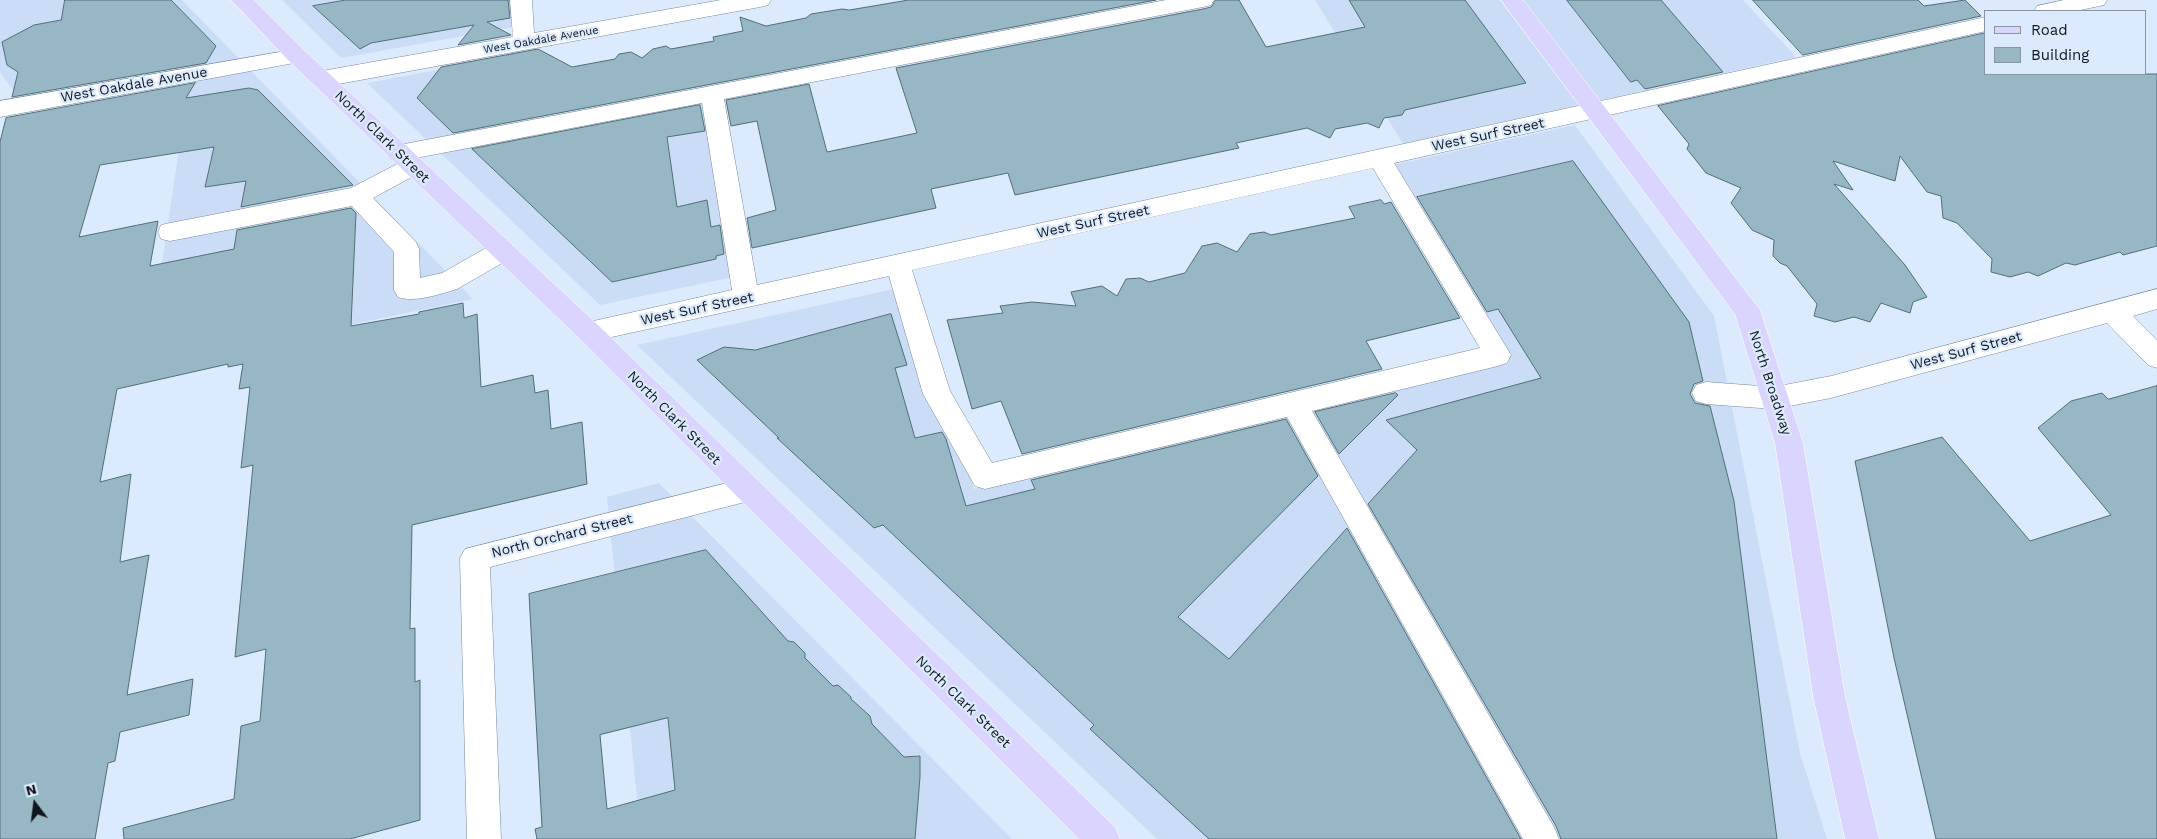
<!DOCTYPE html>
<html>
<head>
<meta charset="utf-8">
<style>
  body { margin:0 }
  #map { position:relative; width:2157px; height:839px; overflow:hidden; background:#dceafe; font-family:"Work Sans",sans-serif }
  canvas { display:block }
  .legend { position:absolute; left:1984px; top:10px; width:162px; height:65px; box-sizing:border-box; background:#dceafe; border:1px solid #8a95a4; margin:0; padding:6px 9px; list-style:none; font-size:15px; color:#10161e }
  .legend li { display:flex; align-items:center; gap:10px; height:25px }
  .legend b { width:25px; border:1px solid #8a95a4 }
  .north { position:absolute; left:10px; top:779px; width:50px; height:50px; -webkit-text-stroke:4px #dceafe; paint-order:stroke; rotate:345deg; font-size:14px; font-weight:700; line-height:20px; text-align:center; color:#10161e }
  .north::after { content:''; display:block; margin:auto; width:18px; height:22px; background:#10161e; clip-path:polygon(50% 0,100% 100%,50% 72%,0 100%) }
</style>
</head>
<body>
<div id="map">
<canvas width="2157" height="839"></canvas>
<ul class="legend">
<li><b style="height:6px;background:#dad5ff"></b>Road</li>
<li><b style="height:14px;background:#98b7c5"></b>Building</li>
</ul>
<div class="north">N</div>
</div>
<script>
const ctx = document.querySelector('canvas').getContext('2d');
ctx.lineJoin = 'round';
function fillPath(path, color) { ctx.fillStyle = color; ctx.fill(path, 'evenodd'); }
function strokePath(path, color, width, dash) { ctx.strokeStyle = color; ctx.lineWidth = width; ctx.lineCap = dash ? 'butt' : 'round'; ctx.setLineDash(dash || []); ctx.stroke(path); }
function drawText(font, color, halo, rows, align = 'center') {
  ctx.font = font + ' "Work Sans",sans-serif'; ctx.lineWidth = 4.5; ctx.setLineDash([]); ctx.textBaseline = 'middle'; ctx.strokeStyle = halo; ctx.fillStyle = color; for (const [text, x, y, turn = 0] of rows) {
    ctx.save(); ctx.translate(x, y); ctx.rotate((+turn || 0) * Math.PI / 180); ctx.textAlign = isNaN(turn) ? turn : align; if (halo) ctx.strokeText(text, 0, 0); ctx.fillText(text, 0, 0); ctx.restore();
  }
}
fillPath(new Path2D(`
  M0,0H182L473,299L146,368L192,64L16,94L0,72Z
  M282,0H517L519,26L341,58Z
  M1315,0H1743L1796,57L1403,144Z
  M496,59L499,138L714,97L748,274L600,305L367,83Z
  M1575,125L1714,316L1800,753L1827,839H1157L637,345L912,285L974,489L1507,359L1393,165Z
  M659,483L1012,839H641L607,497Z`), '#cbddf6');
const building = new Path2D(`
  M65,0H171L216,46L206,63L12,97L18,72L7,65L2,42L34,25L61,20Z
  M346,0H508L510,18L487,22L511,35L458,45L474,25L371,43L360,49L313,6Z
  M909,0H1156L453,133L417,98L441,67L538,49L572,67L615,59L619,54L631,52L642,58L653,49L666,46L671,49L714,41L713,37L743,31L740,17L766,26L806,18L811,14L842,9L849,10Z
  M1216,0H1239L1266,47L1365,27L1349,0H1465L1526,83L1405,110L1402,115L1384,118L1379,128L1367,123L1335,129L1330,138L1307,128L1236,143L1239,148L1015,195L1008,173L931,189L936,208L752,248L747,218L776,210L757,121L731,126L726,100L809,84L827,152L917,133L896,68L1203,9L1211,7Z
  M1567,0H1661L1723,72L1645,89L1637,80L1631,82Z
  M1753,0H1918L1924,6L1965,0L1981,16L1803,55Z
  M1986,33V74H2157V246L2123,255L2120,252L2075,265L2066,263L2038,276L2028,272L2010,277L1991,272L1992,259L1957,223L1943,218L1941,196L1927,192L1900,156L1895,181L1833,161L1853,190L1834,184L1905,265L1927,297L1913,302L1910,313L1881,303L1870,322L1854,317L1835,322L1814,316L1817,304L1787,266L1780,263L1773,256L1774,240L1752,230L1731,203L1741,188L1706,173L1687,149L1689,144L1658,106Z
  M195,83L186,98L249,88L258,90L353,185L241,207L246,181L205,187L214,147L100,165L79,237L158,221L150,266L234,249L237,230L351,208L356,213L351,326L419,314V312L463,303L464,318L477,314L481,387L533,375L535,393L548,390L551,429L582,422L587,484L412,525L410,629L415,628V682L420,680V820L350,839H124L123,828L234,799L241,726L260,721L266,649L235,657L253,465L241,468L250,387L239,389L243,364L228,367V364L117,389L100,482L131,474L120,562L149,555L127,695L193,679L189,715L120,732L115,761L108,763L95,839H0V142L6,118Z
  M700,105L705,131L667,137L677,207L707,200L711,227L720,225L724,254L716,256V259L612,282L472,149Z
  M1573,161L1689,322L1703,381L1694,384L1690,394L1695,403L1710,406L1734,501L1777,839H1561L1556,826L1368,504L1417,450L1386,420L1541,378L1498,309L1487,312L1417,197Z
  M1381,200L1384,204L1391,202L1460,318L1366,341L1382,369L1022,454L1001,401L972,409L947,320L1003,313L1000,306L1032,302L1076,306L1071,292L1102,286L1117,296L1126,279L1140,278L1149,282L1185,273L1202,246L1217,243L1237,252L1250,234L1264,232L1271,235L1355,218L1349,207Z
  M891,314L907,365L895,368L915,438L942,432L946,439L966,506L1035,489L1031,480L1286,419L1318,476L1178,617L1229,659L1347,528L1521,839H1209L1090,729L1094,725L883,525L874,528L777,438H779L697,360L724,347L755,350Z
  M2157,386V839H1936L1894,658L1855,461L1942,437L2030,541L2111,515L2038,428L2071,401L2102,393L2108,399Z
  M1396,393L1398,395L1339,454L1315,412Z
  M706,550L788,641L794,642L805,653V658L833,686L838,685L851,697V699L870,716L872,724L904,757L920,756V777L915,839H537L535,829L542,827L529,594ZM668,718L675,790L607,809L600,735Z`);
fillPath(building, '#98b7c5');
strokePath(building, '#516e7a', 1);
const minor = new Path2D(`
  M510,0H532L534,33L721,0H771L768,5L760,7L322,87L314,84L311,79L314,74L322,71L513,37Z
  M1166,0H1214L1211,5L1203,7L724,99L757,285L1986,17V31L1394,163L1511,355L1507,363L1498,366L1312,411L1554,827L1559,839H1523L1287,417L985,489L975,486L923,394L889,276L589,342L580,339L576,332L580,325L589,322L732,290L702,103L416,158L421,160L425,166L421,172L373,198L416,242L419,249L420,278L442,273L493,244L502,241L511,244L514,251L511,258L457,289C440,294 415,303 398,297L394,290V252L352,206L170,241L161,239L158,232L161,225L170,223L351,188L403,161L391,159L387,153L391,147L399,145ZM1373,168L1480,348L992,463L950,391L912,270Z
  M2064,0H2107L2104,5L2076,11H2034L2037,6Z
  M297,49L305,51L308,56L305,61L0,117V101Z
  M2157,289V309L2133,316L2157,340V368L2148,365L2107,323L1831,398L1774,409L1706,404L1696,401L1692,393L1696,385L1706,382L1774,387L1831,376Z
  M747,478L757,481L761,490L757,499L490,567L501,839H467L460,558L465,549Z`);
const major = new Path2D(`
  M231,0H254L305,51L598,325L1115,827L1120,839H1079L580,339L289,61Z
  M1501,0H1523L1760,310L1803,443L1845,696L1879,839H1845L1813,696L1775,443L1735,314Z`);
strokePath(minor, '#78879e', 1);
strokePath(major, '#fff', 1);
fillPath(minor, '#fff');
fillPath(major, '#dad5ff');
drawText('11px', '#10161e', '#dceafe', [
  ["West Oakdale Avenue",541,40,-10]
]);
drawText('14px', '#10161e', '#dceafe', [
  ["West Oakdale Avenue",134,85,-10],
  ["West Surf Street",1488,135,-12],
  ["North Clark Street",382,137,44],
  ["West Surf Street",1093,222,-12],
  ["West Surf Street",697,309,-12],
  ["West Surf Street",1966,351,-15],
  ["North Broadway",1770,383,72],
  ["North Clark Street",674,418,45],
  ["North Orchard Street",562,536,-14],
  ["North Clark Street",963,702,44]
]);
</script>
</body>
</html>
